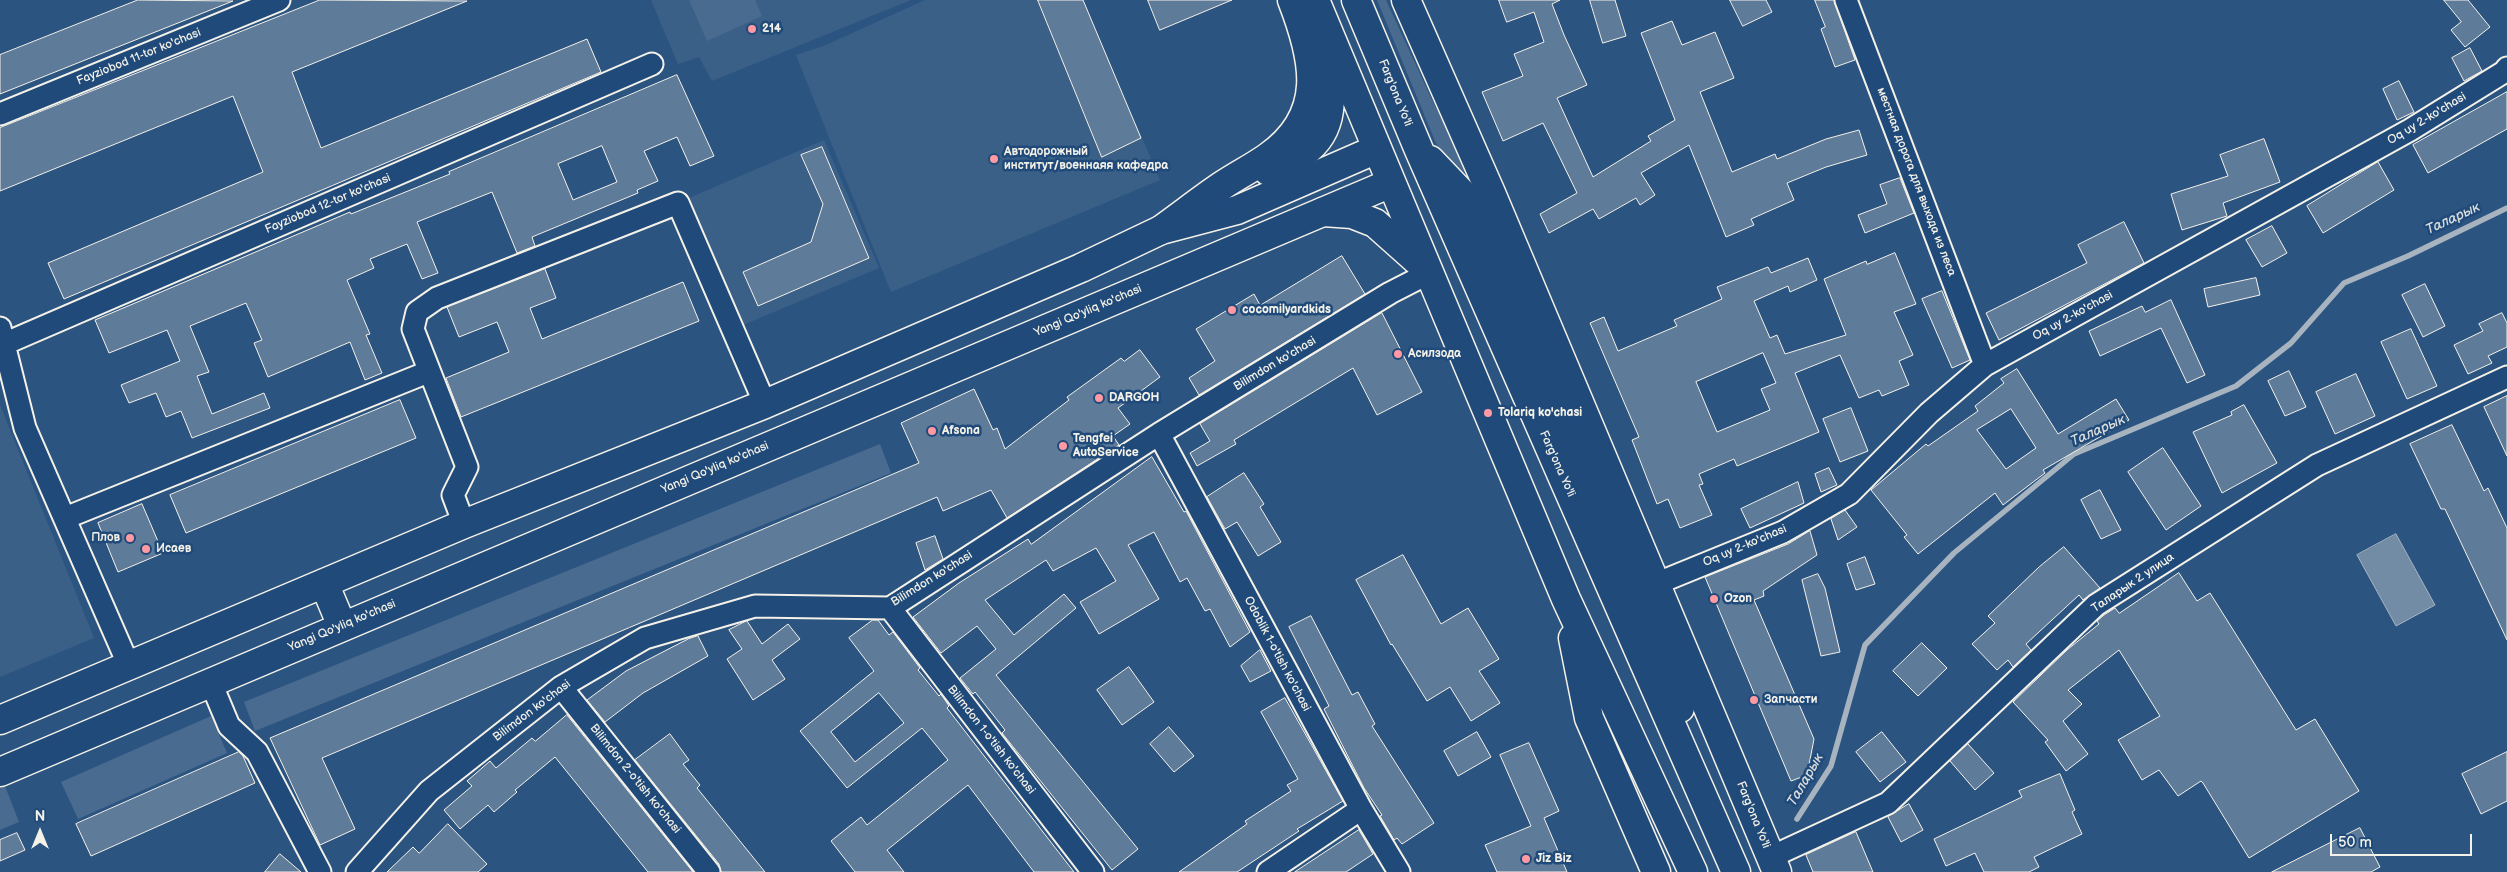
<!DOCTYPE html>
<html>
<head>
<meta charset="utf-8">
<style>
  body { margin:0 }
  #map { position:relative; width:2507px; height:872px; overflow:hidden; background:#2c5481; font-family:"Balsamiq Sans",sans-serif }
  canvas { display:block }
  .north { position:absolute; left:15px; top:807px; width:50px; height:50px; -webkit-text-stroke:4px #1f4a7a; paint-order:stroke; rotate:0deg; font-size:14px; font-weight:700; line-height:20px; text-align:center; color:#f4f1e8 }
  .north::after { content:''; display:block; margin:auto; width:18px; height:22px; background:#f4f1e8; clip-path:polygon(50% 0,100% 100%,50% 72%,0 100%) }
  .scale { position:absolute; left:2330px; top:834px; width:142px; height:22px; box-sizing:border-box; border:2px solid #f4f1e8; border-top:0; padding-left:6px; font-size:15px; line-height:18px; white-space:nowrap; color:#f4f1e8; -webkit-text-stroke:4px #1f4a7a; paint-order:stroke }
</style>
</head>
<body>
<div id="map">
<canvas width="2507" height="872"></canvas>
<div class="north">N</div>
<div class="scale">50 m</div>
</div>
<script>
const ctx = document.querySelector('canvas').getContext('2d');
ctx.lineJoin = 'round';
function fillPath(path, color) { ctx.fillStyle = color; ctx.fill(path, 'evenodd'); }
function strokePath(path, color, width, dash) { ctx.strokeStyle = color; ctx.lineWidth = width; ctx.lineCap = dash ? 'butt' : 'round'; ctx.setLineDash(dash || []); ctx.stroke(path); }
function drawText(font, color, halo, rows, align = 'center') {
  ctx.font = font + ' "Balsamiq Sans",sans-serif'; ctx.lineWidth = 5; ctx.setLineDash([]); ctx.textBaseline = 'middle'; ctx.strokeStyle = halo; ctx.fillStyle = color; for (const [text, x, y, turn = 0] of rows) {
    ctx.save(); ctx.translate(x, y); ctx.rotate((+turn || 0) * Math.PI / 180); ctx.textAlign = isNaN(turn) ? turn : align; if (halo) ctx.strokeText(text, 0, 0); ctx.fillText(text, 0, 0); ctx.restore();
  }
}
fillPath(new Path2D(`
  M651,0H911L712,81L699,57L678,64Z
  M925,0H1083L1160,180L891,292L796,55L826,45Z
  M824,140L879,268L743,325L689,198Z
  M0,405L94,638L0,677Z`), '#3b6088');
fillPath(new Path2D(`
  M689,0H755L762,16L707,41Z
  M1377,0H1386L1433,102L1473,179L1442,154L1435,141Z
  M880,444L891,473L255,731L244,702Z
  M211,716L227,753L78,819L61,782Z
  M5,786L19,822L0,830V788Z`), '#496b90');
const water = new Path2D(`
  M2396,534L2435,605L2396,626L2357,555Z`);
fillPath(water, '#738ca6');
strokePath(water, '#a7b4c0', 1);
strokePath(new Path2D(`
  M1797,819L1831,766L1865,645L1954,553L2074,454L2236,386L2291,343L2344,283L2408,256L2507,208`), '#a7b4c0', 5.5);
const building = new Path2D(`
  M138,0L233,1L0,94V55Z
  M320,0L467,1L292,72L321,148L587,39L601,72L64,299L48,263L263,172L233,96L0,191V128Z
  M1038,0H1083L1141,138L1102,157Z
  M1148,0H1232L1160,30Z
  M1499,0H1560L1552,4L1564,35L1587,85L1557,98L1593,177L1651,141L1648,136L1675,120L1641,33L1672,21L1682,45L1715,32L1734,78L1700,92L1732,172L1775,154L1777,159L1826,139L1859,130L1867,155L1826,167L1787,183L1794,200L1751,219L1754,225L1726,237L1689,145L1641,173L1655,195L1640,205L1636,198L1599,219L1593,209L1549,233L1540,214L1577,193L1543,123L1503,141L1482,92L1523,76L1514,54L1544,42L1534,12L1507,22Z
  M1590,0H1615L1626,36L1603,43Z
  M1730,0H1766L1772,12L1743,26Z
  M1815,0H1834L1855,60L1835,67L1821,29L1825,27Z
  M2444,0H2468L2490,27L2465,47L2451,30L2461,22Z
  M2470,48L2482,71L2464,81L2452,58Z
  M677,75L714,156L690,166L677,137L644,151L658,181L637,190L638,193L532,237L535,246L517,253L492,192L417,222L438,273L422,279L407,244L370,259L374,268L347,280L370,334L366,335L382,373L365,380L350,342L268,377L254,343L262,340L246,303L190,326L209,372L197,376L212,414L264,393L270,408L192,438L181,411L166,417L156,393L129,403L121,385L180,361L167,330L109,353L95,320L350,212L351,214L450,174L449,172ZM602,146L617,182L573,200L558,164Z
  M2399,81L2414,112L2397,120L2383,89Z
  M2507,92V129L2428,173L2413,145Z
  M2264,139L2280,182L2223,203L2227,216L2182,230L2171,194L2228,176L2220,155Z
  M822,147L869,258L758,306L743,272L811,242L823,204L801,155Z
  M2378,162L2394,190L2323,233L2307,206Z
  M1900,178L1914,213L1865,233L1858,215L1887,204L1880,185Z
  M2124,222L2144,263L1999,340L1986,313L2087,263L2078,245Z
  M2272,226L2287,253L2262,267L2246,240Z
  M1895,253L1916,304L1894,312L1913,355L1899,361L1909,385L1882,396L1879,390L1859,398L1840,355L1795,373L1819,432L1737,466L1734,459L1699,474L1703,484L1699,485L1712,515L1680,528L1668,499L1657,504L1632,440L1639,437L1590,323L1604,317L1618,351L1677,326L1674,320L1722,299L1717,287L1768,267L1771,273L1808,258L1817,280L1790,292L1788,286L1754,301L1770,338L1777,335L1785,354L1846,335L1824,279L1866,261L1867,264ZM1763,353L1776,383L1761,389L1770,410L1717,432L1696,382Z
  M1342,256L1365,294L1199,395L1189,378L1215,361L1196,329L1254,294L1260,305Z
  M545,269L556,298L530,308L542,339L683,282L699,321L461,417L446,378L509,352L497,322L459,337L447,307Z
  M2256,278L2260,295L2208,307L2204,289Z
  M2425,284L2445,326L2423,337L2402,295Z
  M1942,291L1970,360L1952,368L1922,299Z
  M2171,300L2205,375L2187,383L2161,328L2100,356L2089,331L2142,306L2145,312Z
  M1382,313L1422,392L1377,415L1353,368L1234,440L1236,444L1197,466L1190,453L1210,441L1200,424Z
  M2502,313L2507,323V347L2488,356L2492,363L2468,374L2454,345L2483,331L2479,324Z
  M2411,329L2437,386L2407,399L2381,342Z
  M1140,350L1160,377L1118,408L1130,424L1113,436L1119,445L1007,518L991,490L943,511L937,497L322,758L355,829L320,845L270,738L919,463L901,423L974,389L993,430L997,428L1005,449L1069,400L1067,397L1121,358L1124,361Z
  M2017,369L2058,434L2116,399L2129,420L2043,470L2045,473L2003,505L1995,493L1918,554L1904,537L1907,535L1871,490L1926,444L1928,446L1978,411L1975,406L2004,383L2001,379ZM2011,409L2036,448L2006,469L1977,430Z
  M2289,371L2306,407L2285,416L2268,381Z
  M2356,374L2375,416L2335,434L2316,392Z
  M2507,396V456L2484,407Z
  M400,400L416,438L186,533L170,495Z
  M2244,405L2277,463L2222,493L2193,432L2232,415L2231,412Z
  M1851,408L1868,451L1840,462L1823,419Z
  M2452,425L2484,491L2488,488L2507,528V640L2445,509H2441L2410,444Z
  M2163,448L2201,506L2166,530L2128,472Z
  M1152,457L1184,512L1186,511L1250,632L1230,647L1210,609L1205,611L1187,578L1180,582L1154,532L1128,545L1159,599L1099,634L1080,602L1116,581L1096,548L1053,571L1046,560L985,600L1014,635L1064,594L1076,608L996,675L1138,849L1112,870L1002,733L1005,730L975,692L973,694L960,678L996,649L977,626L941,653L913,617L959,583L1028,539L1031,544Z
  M1829,468L1837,485L1821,492L1815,474Z
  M1244,473L1264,504L1260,507L1281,542L1258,556L1237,522L1225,529L1207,497Z
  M1798,482L1804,503L1750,528L1741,509Z
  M2100,490L2121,530L2101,539L2081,500Z
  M142,504L163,553L118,572L98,523Z
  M1845,510L1857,527L1838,540L1831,519Z
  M1810,531L1817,555L1763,591L1764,596L1754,600L1814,739L1807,775L1791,781L1705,577L1788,544Z
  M935,536L943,559L925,570L916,543Z
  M2064,547L2100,588L2083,600L2079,595L2026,644L2031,650L2013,667L2008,660L1997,670L1972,644L1995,623L1988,616L2039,567Z
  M1403,555L1441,624L1468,608L1499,659L1479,671L1500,703L1471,721L1450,687L1427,701L1392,644L1391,645L1356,580Z
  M1865,557L1875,584L1856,590L1847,564Z
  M2179,573L2197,601L2210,593L2296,730L2315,719L2359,791L2249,858L2203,783L2201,781L2178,796L2159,770L2142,780L2118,740L2160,716L2119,650L2068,690L2082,704L2063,721L2088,754L2066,771L2045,742L2048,740L2013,702L2067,650L2099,624L2097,621L2104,615L2115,608L2119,613Z
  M1818,574L1825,588L1840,652L1821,656L1802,580Z
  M1311,616L1352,695L1358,692L1375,724L1372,726L1434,823L1402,844L1397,838L1394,840L1380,816L1382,815L1364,788L1324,709L1329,706L1289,627Z
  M873,620H878L889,635L893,632L920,668L918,670L939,696L941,694L949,706L947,708L1074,872H1034L968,785L887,850L904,872H855L831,841L861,817L867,825L948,760L922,728L847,788L800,731L874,671L849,638ZM879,693L904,723L855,762L831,732Z
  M747,621L762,644L788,624L800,639L772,660L785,679L753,700L727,659L742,649L729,630Z
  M698,636L708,656L643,693L605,722L587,700L626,671L688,639Z
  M1922,643L1947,668L1918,696L1893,671Z
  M1260,650L1271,671L1250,682L1241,666Z
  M1129,667L1154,702L1122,725L1097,690Z
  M1285,698L1343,801L1297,829L1299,831L1237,872H1179L1247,824L1245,821L1291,791L1287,785L1298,779L1261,712Z
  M567,715L693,872H648L555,757L515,790L517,792L494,812L488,805L460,829L444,810L472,786L467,781L490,761L496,768L532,738L535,741Z
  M1169,727L1194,756L1174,772L1150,744Z
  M1477,732L1491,757L1458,776L1444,751Z
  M1882,732L1906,762L1880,782L1856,752Z
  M670,734L689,760L683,764L700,785L697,788L765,872H721L719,864L635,760Z
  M1529,743L1559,811L1544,818L1567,872H1497L1485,845L1531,826L1500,755Z
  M1968,744L1994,773L1975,790L1950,761Z
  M239,752L243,756L255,783L91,856L76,824Z
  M2507,752V801L2481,814L2462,774Z
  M2060,774L2075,810L2072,812L2082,834L2034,857L2039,867L2029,872H1984L1975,853L1946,866L1934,839L2022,797L2019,791Z
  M1909,804L1923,830L1901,842L1888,817Z
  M448,824L487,864L478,872H387L413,847L419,853Z
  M2360,828L2380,867L2371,872H2272Z
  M1359,830L1373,854L1346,872H1295Z
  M1856,832L1873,872H1813L1806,855Z
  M17,833L25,850L0,861V840Z
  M280,854L301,872H265Z`);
fillPath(building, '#5e7b9a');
strokePath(building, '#f4f1e8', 1);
const minor = new Path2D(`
  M1846,0L1985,365
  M0,114L279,0
  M0,328L25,428L129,666
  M4,344L652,64
  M1159,434L1361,809L1399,872
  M65,518L428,372
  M464,524L453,495L467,467L413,329L417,312L437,298L678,203L765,404
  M1658,583L1783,532L1849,494L1929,413L1985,365L2410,130L2504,72L2507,68
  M890,608L1093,872
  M211,683L229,726L257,752L320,872
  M561,687L709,872
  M1771,857L1888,803L2096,605L2317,465L2507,377
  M357,872L429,791L561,687L645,638L755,606L890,608L1159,434L1390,293L1429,273
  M1268,872L1361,809`);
const tertiary = new Path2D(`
  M1406,0L1491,193L1777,872`);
const secondary = new Path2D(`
  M324,583L342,626
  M0,720L464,524L765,404L1081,268L1161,230L1237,210L1377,149
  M0,772L1391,183`);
const primary = new Path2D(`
  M1315,0L1566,599L1693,872
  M1356,0L1419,150L1736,872
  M1430,160L1471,203L1664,654L1680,708
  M1268,171C1280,165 1293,160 1303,153C1335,131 1334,92 1322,60
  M1323,212L1352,214L1375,223L1421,264
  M1161,230C1182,215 1202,199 1223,185C1238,175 1254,167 1268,157C1328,115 1315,59 1292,0
  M1573,638L1589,718L1656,872`);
strokePath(minor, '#f4f1e8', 25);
strokePath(tertiary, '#f4f1e8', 31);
strokePath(secondary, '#f4f1e8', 31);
strokePath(primary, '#f4f1e8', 31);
strokePath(minor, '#1f4a7a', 21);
strokePath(tertiary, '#1f4a7a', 28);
strokePath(secondary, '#1f4a7a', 28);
strokePath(primary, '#1f4a7a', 28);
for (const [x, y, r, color] of [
  [752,29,5,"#ff9aa2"],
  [994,159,5,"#ff9aa2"],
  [1232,310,5,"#ff9aa2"],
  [1398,354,5,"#ff9aa2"],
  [1099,398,5,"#ff9aa2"],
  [1488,413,5,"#ff9aa2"],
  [932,431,5,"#ff9aa2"],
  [1063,446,5,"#ff9aa2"],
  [130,538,5,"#ff9aa2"],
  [146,549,5,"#ff9aa2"],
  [1714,599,5,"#ff9aa2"],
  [1754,700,5,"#ff9aa2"],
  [1526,859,5,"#ff9aa2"]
]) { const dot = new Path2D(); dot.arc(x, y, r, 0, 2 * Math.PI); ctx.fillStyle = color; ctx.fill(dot); strokePath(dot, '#1f4a7a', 2); }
drawText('bold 12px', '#f4f1e8', '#1f4a7a', [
  ["214",762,29],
  ["Автодорожный",1004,152],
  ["институт/военнаяя кафедра",1004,166],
  ["cocomilyardkids",1242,310],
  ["Асилзода",1408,354],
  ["DARGOH",1109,398],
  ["Tolariq ko'chasi",1498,413],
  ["Afsona",942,431],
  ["Tengfei",1073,439],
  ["AutoService",1073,453],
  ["Плов",120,538,"right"],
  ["Исаев",156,549],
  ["Ozon",1724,599],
  ["Запчасти",1764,700],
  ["Jiz Biz",1536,859]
], 'left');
drawText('12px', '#f4f1e8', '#1f4a7a', [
  ["Fayziobod 11-tor ko'chasi",139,57,-22],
  ["Farg'ona Yo'li",1395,93,68],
  ["Oq uy 2-ko'chasi",2427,119,-31],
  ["местная дорога для выхода из леса",1916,182,69],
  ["Fayziobod 12-tor ko'chasi",328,204,-23],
  ["Yangi Qo'yliq ko'chasi",1088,311,-23],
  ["Oq uy 2-ko'chasi",2073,316,-29],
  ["Bilimdon ko'chasi",1275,364,-31],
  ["Farg'ona Yo'li",1557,464,66],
  ["Yangi Qo'yliq ko'chasi",715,468,-23],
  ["Oq uy 2-ko'chasi",1745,546,-23],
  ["Bilimdon ko'chasi",932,579,-32],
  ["Таларык 2 улица",2133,583,-34],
  ["Yangi Qo'yliq ko'chasi",342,626,-23],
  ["Odoblik 1-o'tish ko'chasi",1277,654,62],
  ["Bilimdon ko'chasi",532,711,-37],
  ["Bilimdon 1-o'tish ko'chasi",991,740,52],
  ["Bilimdon 2-o'tish ko'chasi",635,779,51],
  ["Farg'ona Yo'li",1753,815,68]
]);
drawText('italic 14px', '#dadddb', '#1f4a7a', [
  ["Таларык",2453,219,-25],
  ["Таларык",2098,431,-24],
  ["Таларык",1806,780,-60]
]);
</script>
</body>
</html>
